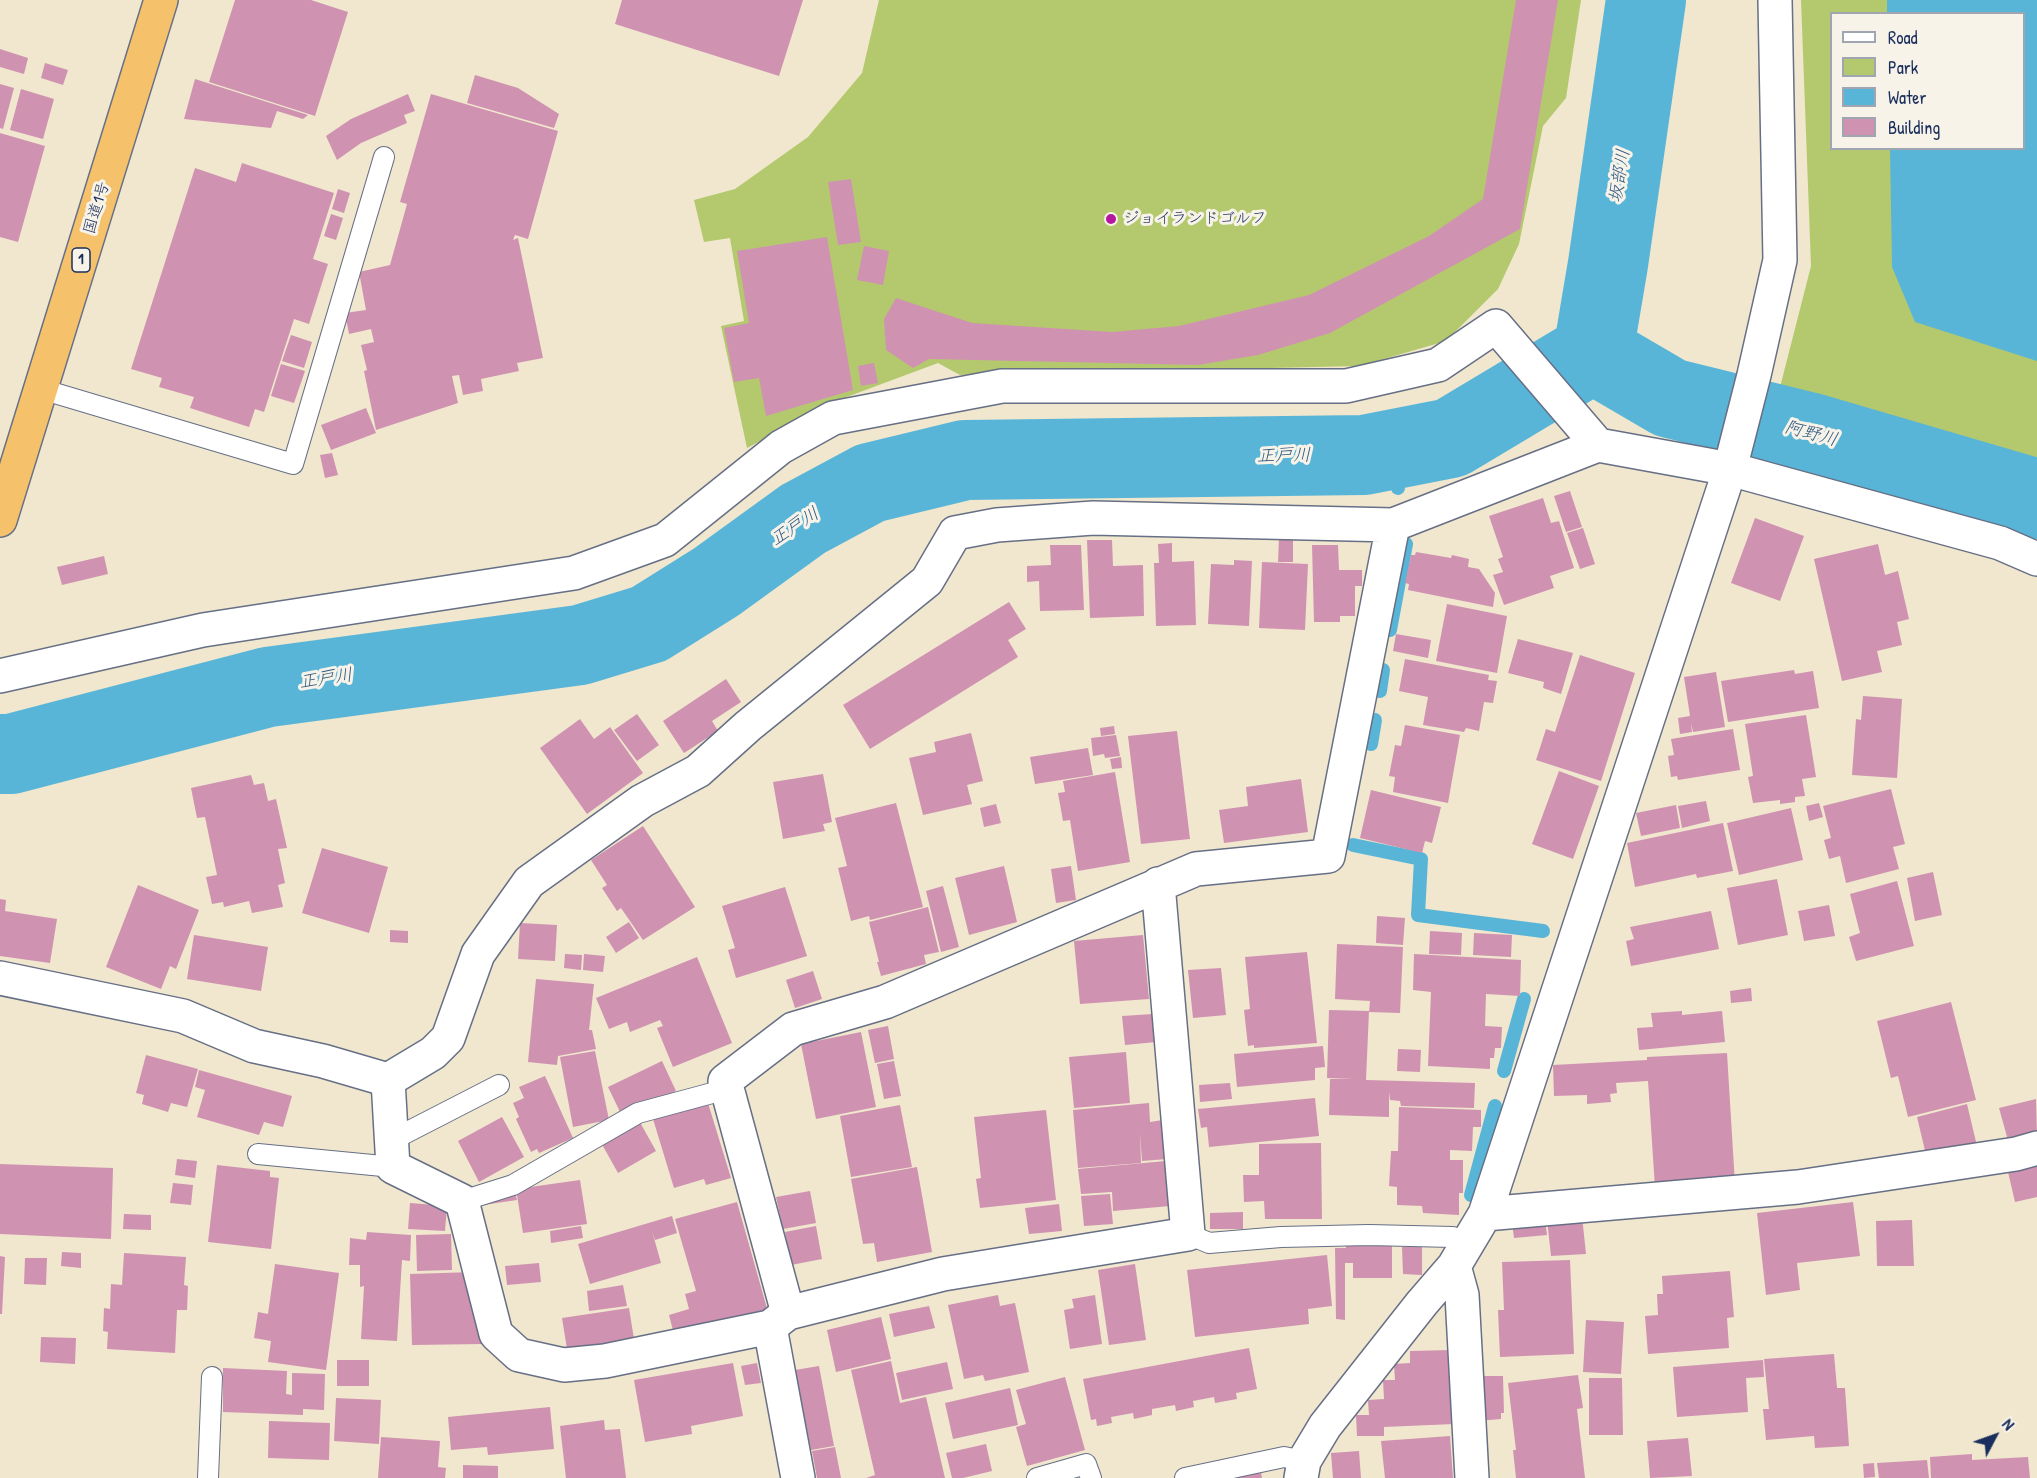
<!DOCTYPE html>
<html>
<head>
<meta charset="utf-8">
<style>
  body { margin:0 }
  #map { position:relative; width:2037px; height:1478px; overflow:hidden; background:#f0e7ce; font-family:"Patrick Hand",sans-serif }
  canvas { display:block }
  .legend { position:absolute; left:1830px; top:12px; width:195px; height:138px; box-sizing:border-box; background:#f7f3e8; border:2px solid #9fa5b1; margin:0; padding:8px 10px; list-style:none; font-size:18px; color:#1b2f5e }
  .legend li { display:flex; align-items:center; gap:12px; height:30px }
  .legend b { width:30px; border:2px solid #9fa5b1 }
  .north { position:absolute; left:1965px; top:1406px; width:60px; height:60px; -webkit-text-stroke:4px #f7f3e8; paint-order:stroke; rotate:49deg; font-size:16px; font-weight:700; line-height:24px; text-align:center; color:#1b2f5e }
  .north::after { content:''; display:block; margin:auto; width:21px; height:27px; background:#1b2f5e; clip-path:polygon(50% 0,100% 100%,50% 72%,0 100%) }
</style>
</head>
<body>
<div id="map">
<canvas width="2037" height="1478"></canvas>
<ul class="legend">
<li><b style="height:8px;background:#fff"></b>Road</li>
<li><b style="height:16px;background:#b4c96e"></b>Park</li>
<li><b style="height:16px;background:#59b5d7"></b>Water</li>
<li><b style="height:16px;background:#d092b1"></b>Building</li>
</ul>
<div class="north">N</div>
</div>
<script>
const ctx = document.querySelector('canvas').getContext('2d');
ctx.lineJoin = 'round';
function fillPath(path, color) { ctx.fillStyle = color; ctx.fill(path, 'evenodd'); }
function strokePath(path, color, width, dash) { ctx.strokeStyle = color; ctx.lineWidth = width; ctx.lineCap = dash ? 'butt' : 'round'; ctx.setLineDash(dash || []); ctx.stroke(path); }
function drawText(font, color, halo, rows, align = 'center') {
  ctx.font = font + ' "Patrick Hand","Klee One",sans-serif'; ctx.lineWidth = 6; ctx.setLineDash([]); ctx.textBaseline = 'middle'; ctx.strokeStyle = halo; ctx.fillStyle = color; for (const [text, x, y, turn = 0] of rows) {
    ctx.save(); ctx.translate(x, y); ctx.rotate((+turn || 0) * Math.PI / 180); ctx.textAlign = isNaN(turn) ? turn : align; if (halo) ctx.strokeText(text, 0, 0); ctx.fillText(text, 0, 0); ctx.restore();
  }
}
fillPath(new Path2D(`
  M879,0H1581L1566,98L1543,126L1519,244L1498,289L1446,341L1360,366L960,375L938,363L836,401L747,448L721,326L744,321L730,238L704,242L694,200L735,189L808,137L862,73Z
  M1801,0H2037V474L1777,399L1811,266ZM1832,14H2024V148H1832Z`), '#b4c96e');
fillPath(new Path2D(`
  M1887,0H2037V361L1915,322L1892,267L1890,149L2024,148V14L1887,13Z`), '#59b5d7');
strokePath(new Path2D(`
  M1393,450L1398,488
  M1390,630L1406,544
  M1380,691L1383,670
  M1371,744L1375,720
  M1353,845L1421,859L1418,915L1543,931
  M1504,1071L1524,999
  M1471,1195L1495,1106`), '#59b5d7', 14);
strokePath(new Path2D(`
  M1593,353L1670,398L1808,432L2037,499
  M1593,353L1608,264L1646,0
  M0,754H11L268,687L580,645L649,624L716,582L803,519L870,483L965,460L1364,455L1451,438L1593,353`), '#59b5d7', 80);
fillPath(new Path2D(`
  M235,0H311L348,12L315,116L209,82Z
  M622,0H803L779,76L615,24Z
  M1516,0H1558L1520,229L1330,333L1258,355L1198,365L929,359L913,368L886,350L884,319L896,298L972,323L1112,332L1179,326L1309,295L1429,236L1483,199Z
  M0,49L28,58L24,74L0,67Z
  M45,63L68,70L63,85L41,78Z
  M475,75L518,88L559,114L554,128L467,103Z
  M195,79L308,115L303,119L277,111L271,128L184,119Z
  M0,84L14,88L3,129L0,128Z
  M21,89L54,99L43,139L10,130Z
  M408,94L415,111L404,115L407,123L361,143L337,160L326,136L351,119Z
  M431,94L558,131L528,239L515,235L513,240L518,238L543,358L517,363L519,371L481,379L483,391L463,395L459,375L452,376L458,403L376,430L364,371L367,370L361,345L374,342L371,329L349,334L345,313L366,310L359,272L390,265L407,204L400,202Z
  M0,133L45,146L18,242L0,237Z
  M242,163L334,193L313,259L328,264L309,324L294,319L264,412L255,409L249,427L190,408L194,397L159,387L162,378L131,369L195,168L236,182Z
  M851,179L861,242L838,245L828,182Z
  M338,189L350,193L344,213L332,209Z
  M331,214L343,218L336,240L324,236Z
  M827,237L853,390L766,416L759,378L734,382L724,328L749,323L737,251Z
  M864,246L889,251L883,285L857,280Z
  M291,335L312,342L304,368L282,361Z
  M874,363L878,383L861,386L858,366Z
  M281,364L305,371L294,403L271,396Z
  M366,408L376,433L331,450L321,425Z
  M332,453L338,475L325,478L320,455Z
  M1570,491L1582,527L1566,532L1554,496Z
  M1543,498L1551,523L1559,521L1574,568L1550,576L1554,588L1504,605L1493,575L1503,572L1498,559L1503,557L1489,516Z
  M1755,518L1804,536L1780,601L1731,583Z
  M1583,528L1595,564L1580,569L1567,533Z
  M1279,537L1293,538V562H1278Z
  M1087,540H1112L1113,566L1143,565L1144,616L1090,618Z
  M1172,543V562L1194,561L1196,625L1156,626L1154,563H1159L1158,544Z
  M1878,544L1885,575L1898,571L1909,619L1897,622L1902,645L1877,651L1882,672L1842,681L1814,559Z
  M1050,545H1081L1084,610L1040,611L1039,581L1027,582V566L1051,565Z
  M1312,545H1338L1339,570H1362V586H1355V616H1340V622H1314Z
  M1416,552L1451,558L1452,555L1469,559L1468,567L1479,569L1495,593L1493,607L1408,590L1409,584L1405,583L1411,555H1415Z
  M104,556L108,574L62,585L57,567Z
  M1234,560L1252,561L1249,626L1208,624L1211,564L1234,565Z
  M1262,562L1308,564L1305,630L1259,628Z
  M1009,602L1026,629L1008,640L1018,657L870,749L843,705Z
  M1447,604L1507,616L1497,673L1436,661Z
  M1396,634L1431,640L1428,658L1393,651Z
  M1518,639L1573,653L1561,694L1543,688L1544,682L1508,673Z
  M1580,655L1635,673L1601,781L1536,760L1546,729L1555,732Z
  M1405,659L1489,675L1488,680L1497,681L1493,703L1484,702L1479,731L1466,728L1464,732L1423,725L1428,697L1399,691Z
  M1794,670L1795,674L1813,671L1819,708L1728,722L1721,681Z
  M1716,672L1725,727L1693,732L1691,723L1692,732L1680,734L1678,718L1690,716L1684,677Z
  M726,679L741,702L712,721L718,731L684,753L663,721Z
  M1863,696L1902,699L1897,778L1852,775L1856,719L1861,720Z
  M637,714L659,745L637,761L614,730Z
  M1806,715L1816,777L1802,779L1805,796L1795,797V802L1780,804V800L1753,803L1748,777L1753,776L1745,724Z
  M580,719L594,739L610,727L643,773L587,814L540,748Z
  M1405,725L1460,735L1448,803L1393,792L1395,777L1389,776L1395,745L1401,746Z
  M1114,726L1115,734L1101,736L1100,728Z
  M1733,729L1740,770L1678,780L1677,776L1671,777L1668,756L1674,755L1671,739Z
  M1177,731L1190,839L1141,844L1128,736Z
  M971,733L983,781L967,785L972,804L923,815L909,758L936,752L934,742Z
  M1116,735L1120,756L1105,758L1104,754L1093,756L1091,738Z
  M1088,748L1093,775L1035,784L1030,757Z
  M1121,757L1122,768L1112,769L1110,759Z
  M1559,771L1599,786L1573,859L1532,844Z
  M1115,772L1130,862L1078,871L1070,820L1063,821L1058,793L1065,792L1063,781Z
  M823,774L832,822L823,824L825,831L783,839L773,782Z
  M251,775L254,785L264,783L268,801L276,799L287,848L278,849L285,883L278,885L283,907L252,913L249,901L224,907L223,902L212,904L206,877L217,875L205,817L197,818L191,788Z
  M1301,779L1308,832L1224,843L1219,810L1248,806L1246,787Z
  M1891,789L1905,844L1893,847L1899,869L1846,883L1840,856L1829,859L1824,840L1831,838L1823,806Z
  M1371,790L1441,807L1432,843L1425,841L1422,853L1360,838Z
  M1706,801L1710,821L1682,828L1678,806Z
  M896,803L923,907L870,920L869,916L851,921L838,868L847,866L835,818Z
  M1819,803L1823,817L1809,821L1806,806Z
  M996,804L1001,823L984,827L980,808Z
  M1676,805L1680,828L1641,836L1636,813Z
  M1791,808L1803,860L1739,875L1727,823Z
  M1723,823L1733,871L1697,878L1696,874L1635,887L1627,843Z
  M643,826L695,907L643,940L621,908L617,911L602,888L607,885L591,860Z
  M322,848L388,867L369,933L302,913Z
  M1004,866L1017,922L969,935L955,878Z
  M1071,866L1076,900L1056,903L1051,869Z
  M1933,872L1942,915L1915,921L1907,878Z
  M1777,879L1788,935L1738,945L1727,888Z
  M1897,881L1914,946L1856,961L1849,937L1860,933L1850,894Z
  M138,885L199,910L176,969L170,966L161,989L106,967Z
  M943,886L959,947L941,952L926,891Z
  M785,887L807,956L736,978L728,950L735,948L722,906Z
  M0,899L6,900L5,911L57,919L50,963L0,956Z
  M1829,905L1835,936L1804,941L1798,911Z
  M928,907L939,952L924,955L926,964L881,976L877,962H879L869,922Z
  M1711,911L1719,949L1631,966L1626,941L1634,939L1630,927Z
  M1377,916L1405,918L1403,945L1376,943Z
  M629,922L639,938L616,953L606,937Z
  M520,923L557,925L555,961L518,959Z
  M390,930L408,931V943L390,942Z
  M1430,931L1462,933L1461,955L1429,954Z
  M1474,933L1512,935L1511,957L1473,955Z
  M194,935L268,947L261,991L187,979Z
  M1143,935L1149,999L1080,1004L1074,941Z
  M1337,944L1403,947L1400,1013L1369,1012L1370,1001L1335,999Z
  M1307,952L1317,1043L1254,1048V1045L1248,1046L1244,1010L1250,1009L1245,957Z
  M565,954L582,955L581,970L564,968Z
  M584,954L605,956L603,972L583,970Z
  M1414,954L1521,960L1520,996L1486,994L1485,1026L1502,1027L1501,1048H1495L1494,1058H1490V1069L1428,1066L1431,992L1413,990Z
  M697,957L732,1043L673,1067L657,1028L663,1026L660,1020L630,1032L627,1022L609,1029L596,998Z
  M1221,968L1226,1015L1193,1018L1188,970Z
  M813,971L822,999L795,1008L786,980Z
  M536,979L594,984L589,1030H592L596,1049L558,1056L557,1065L528,1062Z
  M1751,988L1752,1001L1731,1003L1730,991Z
  M1951,1002L1976,1100L1908,1117L1898,1076L1891,1078L1877,1021Z
  M1329,1010L1369,1011L1366,1080L1475,1083L1474,1108L1401,1106L1400,1101L1390,1100L1389,1092V1117L1329,1115L1330,1079H1353L1327,1078Z
  M1682,1011V1015L1722,1011L1725,1042L1639,1050L1637,1028L1653,1027L1651,1013Z
  M1153,1014L1156,1042L1125,1045L1122,1016Z
  M888,1026L894,1059L875,1063L868,1030Z
  M861,1032L876,1107L816,1119L801,1044Z
  M1323,1046L1325,1067L1315,1068V1080L1237,1087L1234,1054Z
  M1398,1049L1421,1050L1420,1072L1397,1071Z
  M595,1051L609,1120L573,1127L560,1057Z
  M1126,1052L1130,1103L1074,1108L1069,1057Z
  M1727,1053L1735,1184L1655,1188L1648,1081L1616,1083L1617,1093L1610,1094L1611,1102L1587,1104V1095L1554,1096L1553,1065L1647,1060V1057Z
  M146,1055L198,1069L187,1107L171,1103L168,1112L142,1104L144,1095L136,1093Z
  M662,1061L676,1091L622,1116L608,1087Z
  M894,1061L901,1096L884,1099L877,1064Z
  M199,1070L292,1096L283,1127L264,1122L259,1135L197,1117L205,1090L195,1087Z
  M545,1076L573,1138L539,1153L537,1149L531,1152L516,1119L519,1117L513,1103L524,1098L519,1087Z
  M1230,1083L1232,1099L1200,1102L1199,1085Z
  M1315,1098L1319,1136L1209,1147L1207,1127L1201,1128L1198,1109Z
  M2036,1099L2037,1137L2009,1144L1999,1108Z
  M708,1103L731,1178L706,1185L704,1179L674,1188L653,1119Z
  M1149,1103L1150,1122L1163,1120L1167,1159L1142,1161L1140,1133L1141,1163L1078,1168L1073,1110Z
  M1967,1104L1977,1146L1927,1159L1917,1117Z
  M900,1105L912,1167L851,1177L840,1116Z
  M1399,1107L1481,1110V1127H1473L1472,1151L1450,1150V1160H1463V1193H1459V1215L1423,1213L1422,1206L1397,1205V1187L1389,1186L1391,1151H1398Z
  M1046,1110L1056,1200L980,1208L976,1179L981,1178L974,1117Z
  M502,1117L524,1157L479,1182L458,1141Z
  M637,1117L656,1151L618,1173L599,1139Z
  M1321,1143L1322,1219H1265L1264,1201L1244,1202L1243,1175H1259V1144Z
  M177,1159L197,1161L195,1178L175,1175Z
  M1166,1161L1170,1206L1113,1211L1112,1192L1081,1194L1078,1169Z
  M0,1164L113,1168L111,1239L0,1234Z
  M217,1165L270,1171V1177L279,1178L271,1249L208,1242Z
  M2037,1165V1197L2015,1202L2008,1172Z
  M917,1167L932,1252L877,1262L874,1243L863,1244L851,1179Z
  M580,1180L587,1224L523,1233L516,1189Z
  M173,1183L193,1185L191,1205L170,1203Z
  M810,1191L816,1223L783,1229L776,1197Z
  M515,1192L517,1200L483,1205L481,1197Z
  M1110,1194L1113,1224L1084,1226L1081,1196Z
  M737,1202L768,1312L675,1338L669,1315L689,1309L685,1294L696,1291L675,1219Z
  M1853,1202L1860,1256L1797,1263L1800,1290L1766,1295L1757,1213Z
  M410,1203L447,1206L445,1231L408,1229Z
  M1059,1204L1062,1231L1029,1234L1025,1208Z
  M1243,1212V1229H1210V1213Z
  M124,1214L151,1215V1230L123,1229Z
  M672,1216L677,1233L655,1240L652,1231L661,1263L590,1284L578,1244Z
  M1582,1216L1586,1254L1551,1256L1547,1219Z
  M1545,1220L1547,1235L1514,1238L1512,1223Z
  M1912,1220L1914,1266H1877L1876,1221Z
  M581,1226L583,1238L551,1243L550,1231Z
  M816,1226L822,1259L791,1265L785,1232Z
  M367,1232L411,1235L410,1261L402,1260L397,1341L361,1339L364,1286L360,1287V1265H349L350,1238L366,1240Z
  M451,1234L452,1270L417,1271L416,1235Z
  M1346,1245H1392V1278H1353V1263H1345V1320L1336,1319L1335,1248H1346Z
  M1402,1247H1422V1275L1403,1274Z
  M62,1252L81,1253V1268L61,1266Z
  M124,1253L186,1257L184,1285L188,1286L187,1310H177L175,1353L107,1349L108,1332L103,1331L104,1308L110,1309L111,1284L122,1285Z
  M1327,1255L1332,1306L1308,1309L1309,1324L1195,1337L1187,1270Z
  M0,1256L5,1257L2,1314H0Z
  M25,1258H47L46,1285L24,1284Z
  M1570,1260L1574,1354L1500,1357L1498,1310H1504L1502,1262Z
  M539,1263L541,1282L507,1285L505,1266Z
  M275,1264L339,1273L326,1370L268,1362L271,1341L254,1338L258,1312L268,1314Z
  M1135,1264L1146,1340L1109,1345L1098,1270Z
  M1730,1271L1734,1317L1727,1318L1729,1348L1648,1354L1645,1316L1658,1315L1657,1294H1663L1662,1276Z
  M474,1272L482,1307L483,1344L412,1345L410,1274Z
  M623,1285L627,1306L589,1311L587,1291Z
  M998,1295L1000,1306L1015,1303L1029,1372L985,1381L983,1375L964,1379L948,1305Z
  M1095,1295L1102,1344L1070,1349L1064,1310L1074,1308L1072,1299Z
  M929,1306L935,1328L894,1337L889,1314Z
  M629,1308L634,1339L567,1349L562,1318Z
  M881,1317L891,1359L836,1372L827,1330Z
  M1586,1320L1624,1322L1621,1374L1583,1372Z
  M41,1337L76,1338L75,1364L40,1362Z
  M1249,1348L1257,1389L1236,1393L1237,1399L1215,1403L1214,1397L1193,1401L1194,1407L1176,1411L1175,1405L1152,1409V1415L1134,1419L1133,1413L1111,1417L1112,1423L1097,1426L1096,1419L1091,1420L1083,1379Z
  M1451,1350L1454,1424L1384,1427V1436H1357L1356,1415H1369L1368,1400L1384,1399L1383,1380H1395L1394,1364L1410,1363V1351Z
  M1834,1354L1837,1388H1845L1849,1446L1815,1448L1814,1436L1766,1440L1763,1409H1769L1764,1359Z
  M337,1360H369V1386H337Z
  M1763,1360L1764,1377L1746,1378L1748,1412L1677,1417L1673,1367Z
  M891,1361L900,1403L926,1397L945,1478H866L875,1475L851,1370Z
  M947,1362L953,1389L902,1400L896,1373Z
  M733,1363L743,1416L691,1426L692,1434L645,1442L634,1380Z
  M757,1363L761,1383L745,1385L741,1366Z
  M819,1366L834,1446L811,1450L795,1370Z
  M223,1368L287,1371L286,1394L292,1395V1373L325,1374L324,1410L303,1409V1415L223,1412Z
  M1578,1375L1583,1408L1577,1409L1585,1478H1516L1513,1450H1516L1508,1383Z
  M1475,1376H1503L1504,1413H1501V1419L1477,1421Z
  M1065,1377L1085,1450L1027,1466L1016,1427L1026,1424L1016,1390Z
  M1589,1378H1622L1623,1435H1589Z
  M1010,1388L1018,1425L953,1439L945,1403Z
  M336,1398L381,1400L379,1444L334,1441Z
  M550,1407L554,1449L488,1455L487,1447L451,1450L448,1417Z
  M604,1420L605,1430L620,1429L626,1478H566L560,1426Z
  M269,1421L330,1423L329,1460L268,1458Z
  M1450,1436L1453,1478H1385L1381,1441Z
  M381,1437L440,1441L438,1467L446,1468L445,1478H378Z
  M1688,1438L1692,1476L1650,1478L1647,1441Z
  M986,1444L992,1471L963,1478H952L946,1453Z
  M835,1447L841,1478H817L812,1451Z
  M1359,1451L1361,1478H1333L1331,1453Z
  M1972,1454V1460L2028,1457L2030,1478H1931L1930,1457Z
  M1927,1460L1929,1478H1879L1877,1463Z
  M1874,1463L1875,1477L1864,1478L1863,1464Z
  M463,1465L498,1466V1478H463Z
  M1260,1467L1262,1478H1218Z`), '#d092b1');
const lane = new Path2D(`
  M41,389L293,464L384,157
  M392,1140L499,1085
  M258,1154L393,1167
  M462,1201L513,1185L638,1113L727,1089
  M1188,1234L1209,1243L1281,1237L1369,1235L1453,1237L1466,1246
  M208,1478L212,1377
  M1037,1478L1086,1464L1091,1478
  M1185,1478L1284,1457L1304,1461`);
const street = new Path2D(`
  M0,676L203,630L574,573L665,540L781,447L833,418L1002,386H1346L1438,365L1496,326L1598,445
  M0,978L183,1016L254,1046L323,1061L388,1080L433,1053L448,1038L478,954L529,882L642,801L698,771L748,726L927,581L955,533L997,525L1093,518L1393,525L1598,445L1730,469L2000,543L2037,559
  M388,1080L393,1167L462,1201L496,1334L519,1355L564,1365L605,1361L770,1327L788,1313L943,1274L1188,1234L1158,884
  M1485,1214L1798,1187L2016,1154L2037,1148
  M1454,1266L1462,1295L1472,1478
  M788,1313L725,1081L793,1029L885,1002L1196,869L1328,856L1393,525
  M770,1327L798,1478
  M1301,1478L1304,1461L1325,1426L1422,1303L1454,1266L1485,1214L1730,469L1754,375L1780,260L1775,0`);
const highway = new Path2D(`
  M0,520L161,0`);
strokePath(lane, '#666f85', 22);
strokePath(street, '#666f85', 36);
strokePath(highway, '#666f85', 36);
strokePath(lane, '#fff', 20);
strokePath(street, '#fff', 33);
strokePath(highway, '#f5c16b', 33);
for (const [x, y, r, color] of [
  [1111,219,6,"#b5179e"]
]) { const dot = new Path2D(); dot.arc(x, y, r, 0, 2 * Math.PI); ctx.fillStyle = color; ctx.fill(dot); strokePath(dot, '#f7f3e8', 2); }
for (const [x, y, w] of [
  [81,260,18]
]) { const box = new Path2D(); box.roundRect(x - w / 2, y - 12, w, 24, 4.5); ctx.fillStyle = '#f7f3e8'; ctx.fill(box); strokePath(box, '#1b2f5e', 1.5); }
drawText('bold 15px', '#1b2f5e', null, [
  ["1",81,260]
]);
drawText('16px', '#1b2f5e', '#f7f3e8', [
  ["国道1号",97,208,-73]
]);
drawText('16px', '#1b2f5e', '#f7f3e8', [
  ["ジョイランドゴルフ",1123,219]
], 'left');
drawText('italic 18px', '#2e5782', '#f7f3e8', [
  ["坂部川",1620,176,-81],
  ["阿野川",1811,434,15],
  ["正戸川",1284,456,-1],
  ["正戸川",795,527,-33],
  ["正戸川",326,679,-8]
]);
</script>
</body>
</html>
